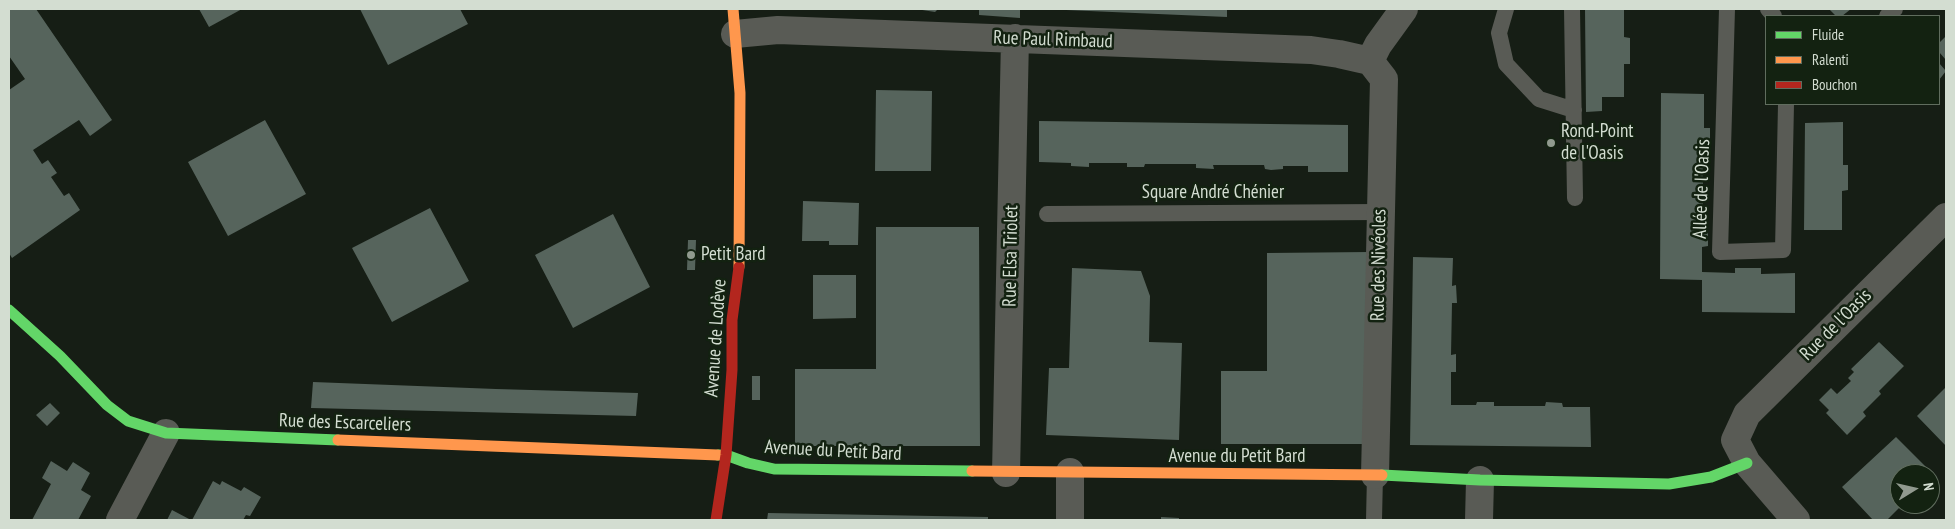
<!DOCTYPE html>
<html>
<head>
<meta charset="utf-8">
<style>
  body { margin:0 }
  #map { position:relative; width:1955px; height:529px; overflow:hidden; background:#161e15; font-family:"PT Sans Narrow",sans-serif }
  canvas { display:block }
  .frame { position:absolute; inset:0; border:10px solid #d3ddd1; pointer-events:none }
  .legend { position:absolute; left:1765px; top:15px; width:175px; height:90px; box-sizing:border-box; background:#132211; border:1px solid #606d5e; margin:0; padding:6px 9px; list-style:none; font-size:15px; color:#d3ddd1 }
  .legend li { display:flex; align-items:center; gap:10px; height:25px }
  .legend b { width:25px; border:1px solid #606d5e }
  .north { position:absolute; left:1890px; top:464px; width:50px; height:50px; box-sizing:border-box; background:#132211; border:1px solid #606d5e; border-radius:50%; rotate:81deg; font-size:14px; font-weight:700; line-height:20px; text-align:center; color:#d3ddd1 }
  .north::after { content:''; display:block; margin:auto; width:18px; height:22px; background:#919a8f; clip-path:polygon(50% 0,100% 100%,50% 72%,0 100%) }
</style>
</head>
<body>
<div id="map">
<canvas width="1955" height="529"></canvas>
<div class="frame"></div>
<ul class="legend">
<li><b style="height:6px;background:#63d668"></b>Fluide</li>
<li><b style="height:6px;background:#ff974d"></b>Ralenti</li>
<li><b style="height:6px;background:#b3261e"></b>Bouchon</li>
</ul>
<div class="north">N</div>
</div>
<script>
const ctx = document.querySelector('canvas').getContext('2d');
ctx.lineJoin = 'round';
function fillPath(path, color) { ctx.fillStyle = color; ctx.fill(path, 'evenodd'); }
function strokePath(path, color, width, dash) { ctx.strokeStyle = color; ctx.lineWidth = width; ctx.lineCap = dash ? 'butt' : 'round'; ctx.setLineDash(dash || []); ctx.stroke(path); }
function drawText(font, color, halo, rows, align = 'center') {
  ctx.font = font + ' "PT Sans Narrow",sans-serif'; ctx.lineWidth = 5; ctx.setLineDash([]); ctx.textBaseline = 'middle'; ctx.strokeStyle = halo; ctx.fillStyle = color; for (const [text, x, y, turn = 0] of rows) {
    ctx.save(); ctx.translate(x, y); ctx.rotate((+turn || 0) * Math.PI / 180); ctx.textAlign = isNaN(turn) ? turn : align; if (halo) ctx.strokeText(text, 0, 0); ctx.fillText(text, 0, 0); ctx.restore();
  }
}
fillPath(new Path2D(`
  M9,9H36L112,120L90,136L79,120L33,150L42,164L48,160L57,173L51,177L64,196L69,193L80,210L12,258L9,253V90L25,79L9,56Z
  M199,9H242L209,27Z
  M360,9H460L468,24L388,65Z
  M916,9H938L935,12Z
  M979,9H1020V18L979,15Z
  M1066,9H1227V17L1066,10Z
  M1585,9H1624V37L1630,38V64H1624V97H1602V111L1586,112Z
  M1829,9H1851L1842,16H1836Z
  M1946,36V60L1939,52V43Z
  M1939,63L1946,71L1939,80Z
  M876,90L932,91L931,171H875Z
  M1661,93L1704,94V128H1710V152L1703,153V220H1708V246L1702,247V272L1735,273V268H1761V274L1795,273V313L1702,312V280L1660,279Z
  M265,120L306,194L228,236L188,162Z
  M1039,121L1348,125V172H1308V166H1283V169L1271,170L1265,169L1264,165H1213L1214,169L1196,168V164H1145L1144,167H1127V163H1089V167L1071,166V163L1039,162Z
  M1843,122V165H1848V190L1842,191V230H1804L1805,123Z
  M803,201L859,203L858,245H829V241H802Z
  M430,208L469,281L392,322L352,248Z
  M613,214L650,287L573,328L535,255Z
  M876,227H979L980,446H795V369H876Z
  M688,240H696L695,270H687Z
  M1369,252V444H1221V371H1267V253Z
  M1413,257L1453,258L1452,286L1456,285L1457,303H1452L1451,355L1456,354V372H1451V405H1476L1477,402H1494V406H1545L1546,402L1562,403L1563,407H1590L1591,447L1410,445Z
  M1072,268L1141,271L1150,296L1149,342L1182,343L1179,440L1046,435L1049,368H1069Z
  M813,275H856V318L813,319Z
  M1879,342L1904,366L1879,391L1881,394L1863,412L1866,416L1847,435L1826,413L1829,410L1819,400L1831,388L1837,394L1851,381L1848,378L1854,372L1851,369Z
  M752,376H760V400H752Z
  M313,382L496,389L638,393L636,416L311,408Z
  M1946,387V446L1917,416Z
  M50,403L60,413L47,426L36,415Z
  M1896,437L1933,474L1930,477V474H1900V504H1903L1887,520H1873L1842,487Z
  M51,461L67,471L73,462L90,473L81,490L91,496L78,520H32L51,484L42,478Z
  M213,481L220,485L222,481L241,491L244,487L261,497L250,516L246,515L243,520H192Z
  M172,510L191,520H167Z
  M768,513L988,517V520H767Z
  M1161,517L1179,518V520H1161Z`), '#56645c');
strokePath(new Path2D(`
  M1506,9L1499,33L1506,64L1539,99L1574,110
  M1572,9L1575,198
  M1727,9L1720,252L1783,250L1786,104
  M1768,9L1774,16
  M1887,16L1895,9
  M1047,214L1380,212
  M1374,520L1375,475`), '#595b55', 16);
strokePath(new Path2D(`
  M735,34L778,30L1311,50L1339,54L1370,61
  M1370,61L1384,79L1375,475
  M1370,61L1378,45L1404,9
  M1070,472V520
  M1006,473L1015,38
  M120,520L166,433
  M1479,520L1480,480
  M1796,520L1747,463L1735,440L1747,414L1946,217`), '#595b55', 28);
strokePath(new Path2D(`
  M9,310L60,356L107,405L128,421L166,433L338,440
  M718,455H726L748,463L774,469L972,471
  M1382,475L1480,480L1669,484L1711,477L1747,463`), '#63d668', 11);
strokePath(new Path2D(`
  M733,9L740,93L739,267
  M338,440L718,455
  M972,471L1382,475`), '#ff974d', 11);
strokePath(new Path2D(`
  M716,520L726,455L732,370V320L739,267`), '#b3261e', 11);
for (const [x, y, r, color] of [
  [1551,143,5,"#919a8f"],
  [691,255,5,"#919a8f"]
]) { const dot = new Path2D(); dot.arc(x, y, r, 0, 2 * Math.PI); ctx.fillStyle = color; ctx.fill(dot); strokePath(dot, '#132211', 2); }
drawText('19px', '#d3ddd1', '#132211', [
  ["Rue Paul Rimbaud",1053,40,2],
  ["Allée de l'Oasis",1702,189,-88],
  ["Square André Chénier",1213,193],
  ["Rue Elsa Triolet",1011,256,-89],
  ["Rue des Nivéoles",1379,265,-89],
  ["Rue de l'Oasis",1836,325,-45],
  ["Avenue de Lodève",716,338,-86],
  ["Rue des Escarceliers",345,423,2],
  ["Avenue du Petit Bard",833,451,3],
  ["Avenue du Petit Bard",1237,457]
]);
drawText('19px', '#d3ddd1', '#132211', [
  ["Rond-Point",1561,132],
  ["de l'Oasis",1561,154],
  ["Petit Bard",701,255]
], 'left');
</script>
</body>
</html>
